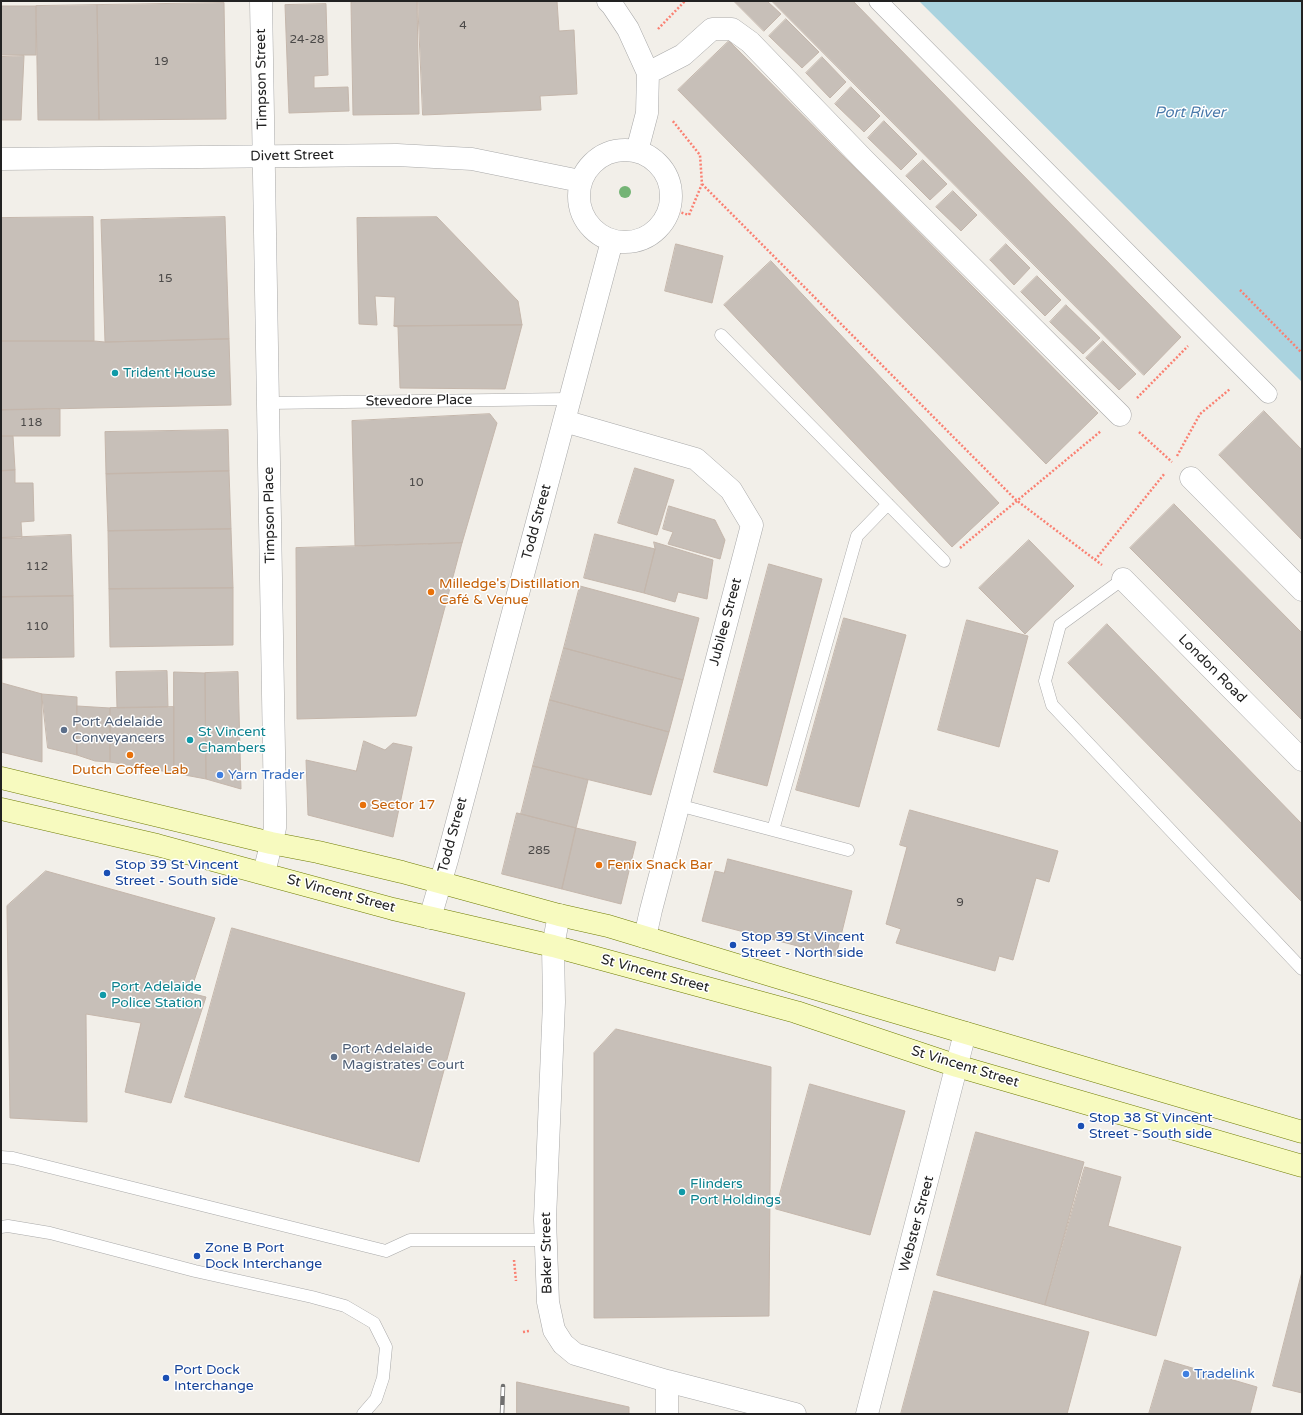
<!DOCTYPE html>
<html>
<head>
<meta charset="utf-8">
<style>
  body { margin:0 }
  #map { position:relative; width:1303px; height:1415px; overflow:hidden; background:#f2efe9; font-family:"Varela Round",sans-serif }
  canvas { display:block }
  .frame { position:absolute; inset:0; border:2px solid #222; pointer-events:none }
</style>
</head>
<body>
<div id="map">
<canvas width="1303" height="1415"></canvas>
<div class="frame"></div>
</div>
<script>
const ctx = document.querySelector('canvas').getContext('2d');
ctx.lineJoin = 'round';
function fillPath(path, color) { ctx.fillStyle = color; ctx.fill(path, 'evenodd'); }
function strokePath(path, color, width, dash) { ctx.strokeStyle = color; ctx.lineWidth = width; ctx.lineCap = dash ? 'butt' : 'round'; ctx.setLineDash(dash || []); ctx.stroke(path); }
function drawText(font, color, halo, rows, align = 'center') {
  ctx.font = font + ' "Varela Round",sans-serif'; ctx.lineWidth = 3; ctx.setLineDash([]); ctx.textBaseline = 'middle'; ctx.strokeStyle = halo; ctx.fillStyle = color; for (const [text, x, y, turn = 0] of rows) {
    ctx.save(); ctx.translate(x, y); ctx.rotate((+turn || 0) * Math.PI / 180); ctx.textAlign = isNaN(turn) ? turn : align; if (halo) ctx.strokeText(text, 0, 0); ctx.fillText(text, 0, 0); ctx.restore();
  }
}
fillPath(new Path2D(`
  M919,1H1302V382Z`), '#aad3df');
const building = new Path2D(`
  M417,1L419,114L353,115L351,2Z
  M418,1H557L559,31L574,30L577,94L540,96L541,110L423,115Z
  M734,1H767L781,14L764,31Z
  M772,1H853L1181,337L1144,375Z
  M224,3L226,119L99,120L97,5Z
  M326,4L328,75L314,76V88L348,87L349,111L289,113L285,5Z
  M97,5L99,120H38L36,6Z
  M1,6H36V55H1Z
  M786,19L819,52L802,68L769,36Z
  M729,41L1098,413L1046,464L678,90Z
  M24,56L21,120H1V57Z
  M822,57L846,82L830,98L806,73Z
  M851,87L880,116L864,132L835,104Z
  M884,121L917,154L901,170L868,138Z
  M923,160L947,184L930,200L906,176Z
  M953,191L977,215L961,231L936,207Z
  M93,217L94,341H1V218Z
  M225,217L229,339L105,342L101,220Z
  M437,217L518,301L522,325L394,326L395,297L375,296L377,325L359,324L357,218Z
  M676,244L723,256L712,303L665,291Z
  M1006,244L1030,268L1014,285L990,260Z
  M771,261L999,503L952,547L724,305Z
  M1037,276L1061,300L1045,316L1021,292Z
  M1066,305L1100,338L1083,354L1050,322Z
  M522,325L505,389L400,388L398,327L394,326Z
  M229,339L231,405L1,410V341H94L105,342Z
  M1103,341L1136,374L1119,390L1086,358Z
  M60,409V436H1V410Z
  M1264,411L1302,450V540L1219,455Z
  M490,414L497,423L462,543L355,546L352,421Z
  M228,430L229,471L106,474L105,432Z
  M1,436H13L15,470L1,471Z
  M635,468L674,480L657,535L618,523Z
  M15,470V483H33L34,521L21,522L22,538H1V471Z
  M229,471L231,529L108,531L106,474Z
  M1174,504L1302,633V720L1130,548Z
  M669,506L715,520L725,540L720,559L668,544L673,532L663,529Z
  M231,529L233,588L109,589L108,531Z
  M595,534L655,549L644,593L584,578Z
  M71,535L73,596L1,597V538Z
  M1029,540L1074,586L1025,634L979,588Z
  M654,542L713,560L707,599L678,592L675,602L644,593L655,549Z
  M462,543L416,716L297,719L296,548Z
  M769,564L822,579L767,786L714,772Z
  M580,586L699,618L683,680L564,648Z
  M233,588V645L110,647L109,589Z
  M73,596L74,657L1,658V597Z
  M844,618L906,635L859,807L796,790Z
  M967,620L1028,636L999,747L938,730Z
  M1107,624L1302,824V902L1068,663Z
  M564,648L683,680L669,732L550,700Z
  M1,660H2V683L42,694V762L1,752Z
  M167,671L168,707L117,708L116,672Z
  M174,672L205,673L206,779L174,773Z
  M238,672L241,789L206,779L205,673Z
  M42,694L77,697V755L48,748Z
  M550,700L669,732L651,795L533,766Z
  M77,706L110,708V762L95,761L77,755Z
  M174,707V773L110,762V708Z
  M364,741L385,750L393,743L412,747L393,837L308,815L306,760L356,771Z
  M533,766L588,780L576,828L521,814Z
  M910,810L1058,851L1049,882L1036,878L1013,960L999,956L995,971L896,943L901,929L886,924L907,847L900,845Z
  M517,813L576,828L562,889L502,874Z
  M576,828L636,842L621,904L562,889Z
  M728,859L852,891L836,956L702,921L715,871L724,873Z
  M46,871L215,918L190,993L206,997L171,1103L125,1092L141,1023L86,1014L87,1122L10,1118L7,906Z
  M232,928L465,993L419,1162L185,1097Z
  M616,1029L771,1067L769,1316L594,1318V1053Z
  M810,1084L905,1111L870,1235L776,1209Z
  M976,1132L1084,1162L1045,1305L937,1275Z
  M1085,1167L1121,1177L1108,1226L1181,1247L1156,1336L1045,1305Z
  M1302,1272V1393L1273,1386Z
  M934,1291L1089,1332L1067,1414H901Z
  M1165,1360L1257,1387L1250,1414H1149Z
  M517,1382L629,1407V1414H517Z`);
fillPath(building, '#c7bfb8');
strokePath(building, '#c4b6ab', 1);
const service = new Path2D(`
  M721,335L944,561
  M268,403L569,399
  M1123,579L1060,625L1045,681L1052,705L1302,969
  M678,805L848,850
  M773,830L857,536L888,504
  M1,1157L13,1158L386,1251L410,1240H546
  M1,1227L8,1226L50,1233L195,1271L312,1297L345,1306L374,1323L386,1347L383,1378L376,1399L363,1414`);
const pedestrian = new Path2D(`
  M878,1L1268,394`);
const minor = new Path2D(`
  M261,1L275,809V828L264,873
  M608,1L612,5L628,29L648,73L647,113L637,151
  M648,73L683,55L712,29H732L750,42L864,160L1120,415
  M579 196a46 46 0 1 1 92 0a46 46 0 1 1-92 0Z
  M1,159L397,155L472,159L580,181
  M564,421L696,459L731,490L752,525L651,910L645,937
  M1191,478L1302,590
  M1123,579L1302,760
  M559,915L553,946L554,1002L545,1219L548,1302L554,1330L563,1344L575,1354L667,1381L795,1414
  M430,918L447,860L612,241
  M667,1414V1381
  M867,1414L965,1033`);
const secondary = new Path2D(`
  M1,778L271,843L318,852L402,872L559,915L608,926L803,985L1302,1132
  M1,809L157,845L393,909L553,946L796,1012L957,1066L1302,1166`);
strokePath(service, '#a9a9a9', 13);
strokePath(pedestrian, '#a9a9a9', 19);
strokePath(minor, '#a9a9a9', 23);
strokePath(secondary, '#707d05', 23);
strokePath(new Path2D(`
  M658,29L685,1
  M702,184L1016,500L1102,565
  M670,209L689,215L702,184L700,155L672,120
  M1240,290L1302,353
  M1137,398L1188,346
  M1139,432L1172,462
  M1177,456L1200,414L1230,389
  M960,548L1101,431
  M1095,560L1165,473
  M514,1260L516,1281
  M523,1332L529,1331`), '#fa8072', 2.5, [2, 2]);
strokePath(service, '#fff', 12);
strokePath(pedestrian, '#fff', 18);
strokePath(minor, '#fff', 22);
strokePath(secondary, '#f7fabf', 22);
const rail = new Path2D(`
  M502,1414L503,1386`);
strokePath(rail, '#707070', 4.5);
strokePath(rail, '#fff', 3, [9]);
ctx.fillStyle = '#74b475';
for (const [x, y] of [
  [625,192]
]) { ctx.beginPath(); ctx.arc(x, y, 6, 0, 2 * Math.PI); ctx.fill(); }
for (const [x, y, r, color] of [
  [115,373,4,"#0f9aa8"],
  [431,592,4,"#e8710a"],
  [64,730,4,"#5c6f8a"],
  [190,740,4,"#0f9aa8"],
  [130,755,4,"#e8710a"],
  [220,775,4,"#3f7fe0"],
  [363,805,4,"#e8710a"],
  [599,865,4,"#e8710a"],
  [107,873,4,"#1a4fb4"],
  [733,945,4,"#1a4fb4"],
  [103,995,4,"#0f9aa8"],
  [334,1057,4,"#5c6f8a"],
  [1081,1126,4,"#1a4fb4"],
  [682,1192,4,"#0f9aa8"],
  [197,1256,4,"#1a4fb4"],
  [1186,1374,4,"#3f7fe0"],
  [166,1378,4,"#1a4fb4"]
]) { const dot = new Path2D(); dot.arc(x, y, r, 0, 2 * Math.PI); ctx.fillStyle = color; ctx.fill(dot); strokePath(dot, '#fff', 1.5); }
drawText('12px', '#4b4948', null, [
  ["4",463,26],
  ["24-28",307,40],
  ["19",161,62],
  ["15",165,279],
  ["118",31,423],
  ["10",416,483],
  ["112",37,567],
  ["110",37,627],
  ["285",539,851],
  ["9",960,903]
]);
drawText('14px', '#222', '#fff', [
  ["Timpson Street",262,79,-91],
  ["Divett Street",292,156,-1],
  ["Stevedore Place",419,401,-1],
  ["Timpson Place",270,515,-91],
  ["Todd Street",537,522,-75],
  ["Jubilee Street",726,622,-75],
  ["London Road",1212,669,45],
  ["Todd Street",453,835,-75],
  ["St Vincent Street",341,894,15],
  ["St Vincent Street",655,974,15],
  ["St Vincent Street",965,1067,17],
  ["Webster Street",917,1224,-75],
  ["Baker Street",547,1253,-91]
]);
drawText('14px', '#0d838f', '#fff', [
  ["Trident House",123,373],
  ["St Vincent",198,732],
  ["Chambers",198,748],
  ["Port Adelaide",111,987],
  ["Police Station",111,1003],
  ["Flinders",690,1184],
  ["Port Holdings",690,1200]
], 'left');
drawText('14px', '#c56008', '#fff', [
  ["Milledge's Distillation",439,584],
  ["Café & Venue",439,600],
  ["Dutch Coffee Lab",130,770,"center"],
  ["Sector 17",371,805],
  ["Fenix Snack Bar",607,865]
], 'left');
drawText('14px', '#4e5e75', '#fff', [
  ["Port Adelaide",72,722],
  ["Conveyancers",72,738],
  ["Port Adelaide",342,1049],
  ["Magistrates' Court",342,1065]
], 'left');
drawText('14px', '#366cbe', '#fff', [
  ["Yarn Trader",228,775],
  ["Tradelink",1194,1374]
], 'left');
drawText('14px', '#164399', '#fff', [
  ["Stop 39 St Vincent",115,865],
  ["Street - South side",115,881],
  ["Stop 39 St Vincent",741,937],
  ["Street - North side",741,953],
  ["Stop 38 St Vincent",1089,1118],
  ["Street - South side",1089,1134],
  ["Zone B Port",205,1248],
  ["Dock Interchange",205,1264],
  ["Port Dock",174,1370],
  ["Interchange",174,1386]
], 'left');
drawText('italic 15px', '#4a7aab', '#fff', [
  ["Port River",1190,113]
]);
</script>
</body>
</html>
